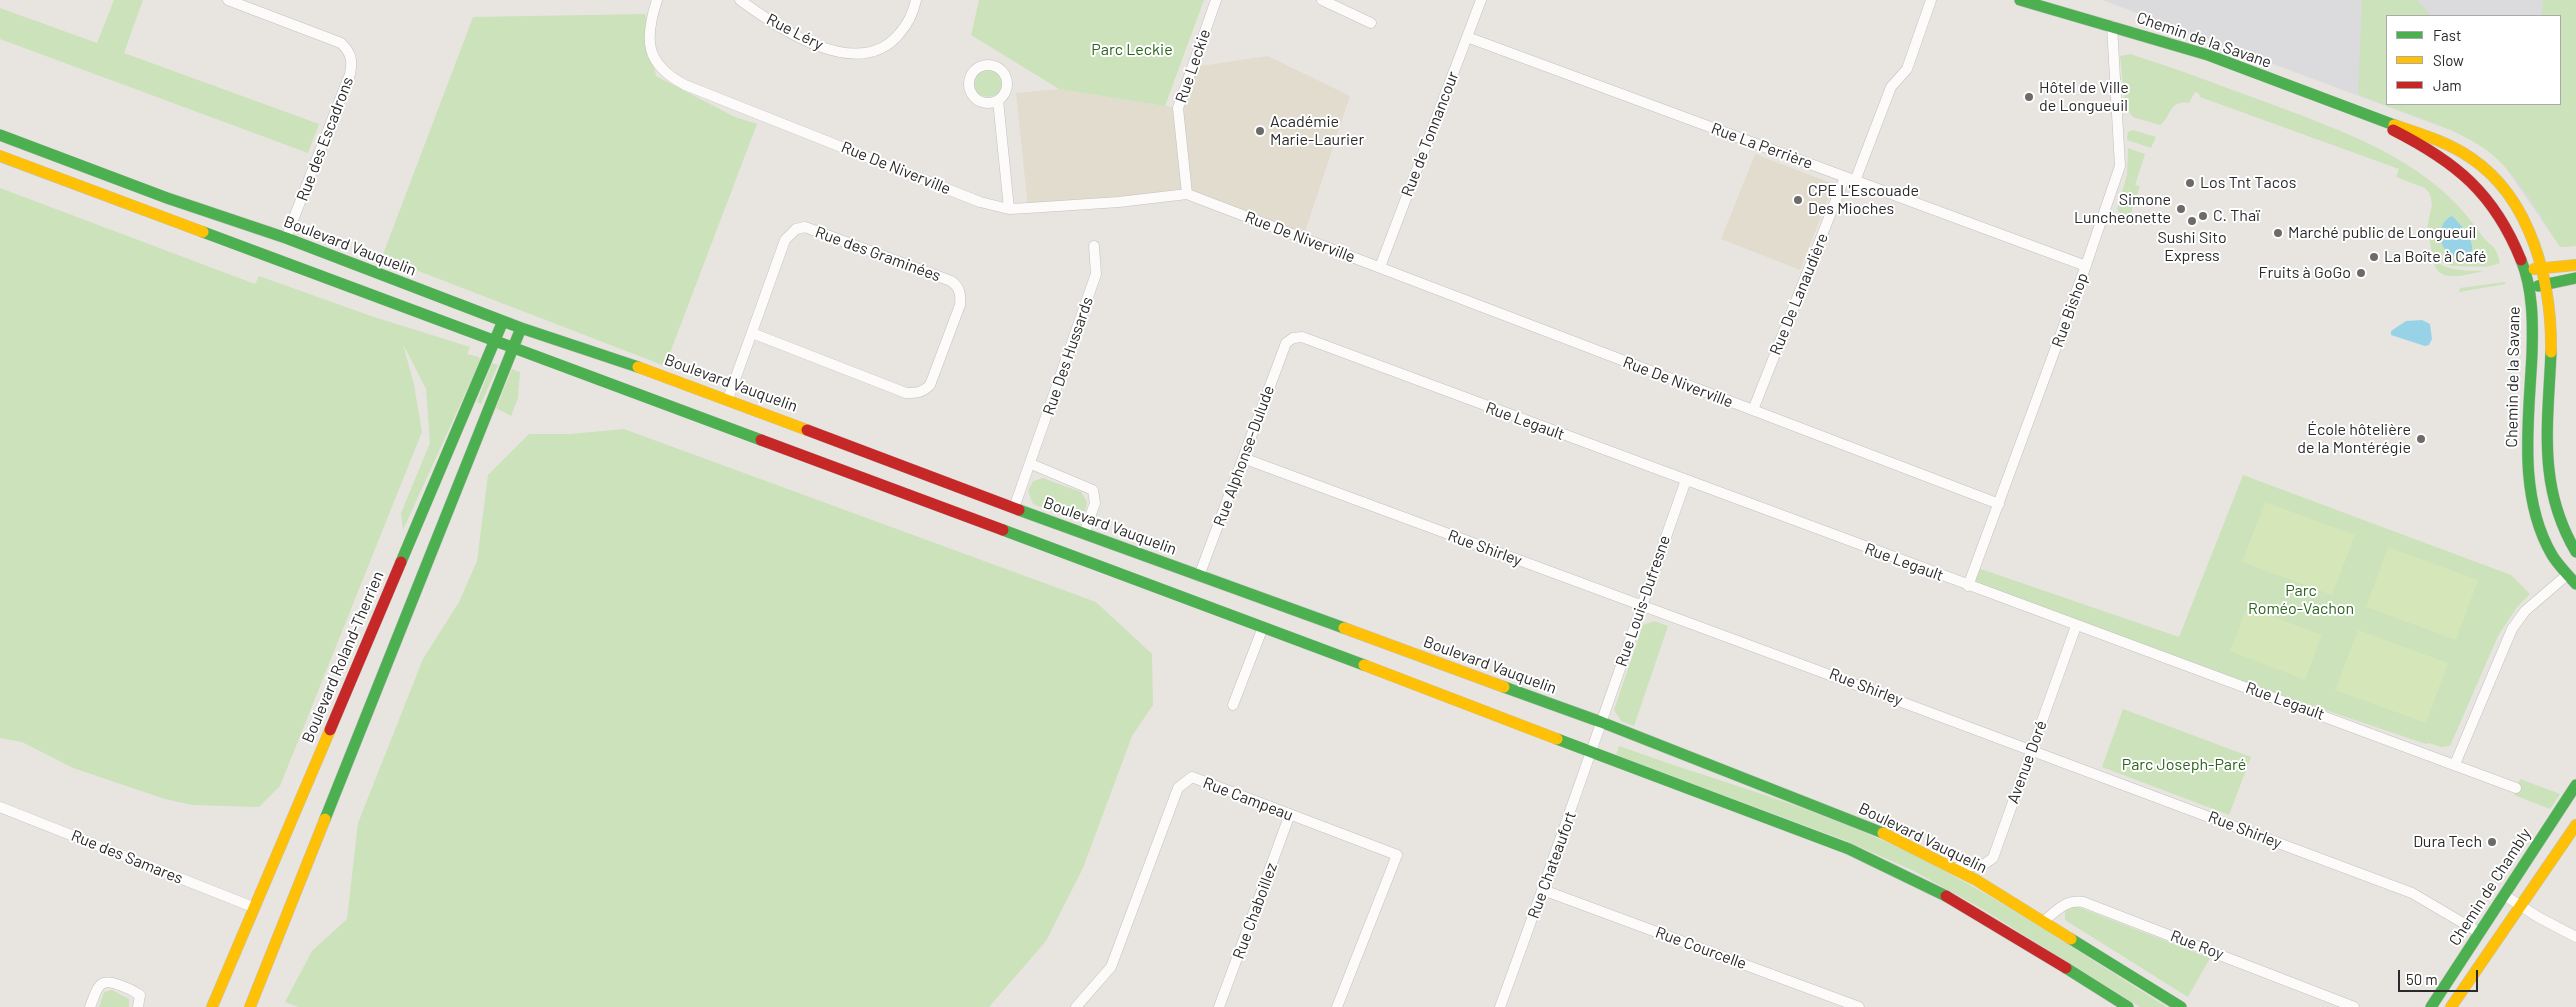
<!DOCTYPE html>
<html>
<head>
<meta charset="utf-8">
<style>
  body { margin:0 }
  #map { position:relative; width:2576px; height:1007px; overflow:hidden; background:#e8e5e0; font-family:Barlow,sans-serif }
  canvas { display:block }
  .legend { position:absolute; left:2386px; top:15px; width:175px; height:90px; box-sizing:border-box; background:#fff; border:1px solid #aaa; margin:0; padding:6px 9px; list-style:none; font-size:15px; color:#2a2a2a }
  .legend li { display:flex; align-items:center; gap:10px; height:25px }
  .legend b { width:25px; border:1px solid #aaa }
  .scale { position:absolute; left:2398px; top:970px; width:80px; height:22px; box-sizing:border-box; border:2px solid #2a2a2a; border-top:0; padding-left:6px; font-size:15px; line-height:18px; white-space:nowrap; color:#2a2a2a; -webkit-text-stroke:4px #fff; paint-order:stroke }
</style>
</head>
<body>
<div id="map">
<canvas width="2576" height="1007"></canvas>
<ul class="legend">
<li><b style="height:6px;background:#4caf50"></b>Fast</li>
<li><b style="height:6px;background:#ffc107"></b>Slow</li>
<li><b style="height:6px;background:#c62828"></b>Jam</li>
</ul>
<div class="scale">50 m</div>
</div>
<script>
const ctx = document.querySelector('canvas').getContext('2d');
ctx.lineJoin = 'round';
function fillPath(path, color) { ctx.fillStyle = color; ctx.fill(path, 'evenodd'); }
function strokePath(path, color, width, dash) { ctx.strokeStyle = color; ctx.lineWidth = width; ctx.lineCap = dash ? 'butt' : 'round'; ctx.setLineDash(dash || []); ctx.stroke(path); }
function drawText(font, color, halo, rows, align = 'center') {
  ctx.font = font + ' Barlow,sans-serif'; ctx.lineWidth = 4; ctx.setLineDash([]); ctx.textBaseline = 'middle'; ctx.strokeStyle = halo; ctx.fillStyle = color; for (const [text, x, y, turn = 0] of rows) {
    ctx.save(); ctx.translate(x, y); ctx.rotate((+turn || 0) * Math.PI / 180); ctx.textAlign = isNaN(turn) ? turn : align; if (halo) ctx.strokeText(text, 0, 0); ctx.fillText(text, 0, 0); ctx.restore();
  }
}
fillPath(new Path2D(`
  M1268,56L1350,96L1303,238L1187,194L1028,208L1016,93L1059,89L1178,108L1193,67Z
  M1755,154L1834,184L1800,270L1721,239Z`), '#e2dccf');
fillPath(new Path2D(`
  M2102,0H2576V246L2560,247L2490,145ZM2387,16H2560V104H2387Z`), '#dbdbde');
fillPath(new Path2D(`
  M114,0H143L124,53L319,124L308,153L0,39V8L97,43Z
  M979,0H1204L1165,106L1059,89L971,35Z
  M2362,0H2417L2431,16H2387V104H2560V16H2542L2543,0H2576V246L2560,247C2539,214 2518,173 2485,149C2447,123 2400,113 2358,94Z
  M645,14L656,76L735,117L757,124L665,366L382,257L473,17Z
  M2130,54C2175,68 2219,85 2263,101C2342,131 2430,159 2480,233C2490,248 2495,241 2500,263L2487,267L2452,266L2439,261L2432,253L2427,227L2432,205L2430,194L2425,188L2396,177L2399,169L2200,97L2199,94L2195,92L2189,103C2169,99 2171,117 2160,125L2133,117L2125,107L2120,56Z
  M973 82a15 15 0 1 1 30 0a15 15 0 1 1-30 0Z
  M2133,130L2156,137L2151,148L2127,140L2128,132Z
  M2128,148L2145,154L2135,185L2140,186L2131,213L2146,218L2132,221L2123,218L2117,209L2127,175Z
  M0,188L255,284L259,276L371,316L470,347L467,354L479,357L480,361L403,530L401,513L430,443L426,389L403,344L414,385L422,432L280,786L259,807L192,805L165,799L73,768L22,742L0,738Z
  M2433,259C2447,272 2465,270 2484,271C2466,274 2437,286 2433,259Z
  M2505,282L2506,284L2459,292L2460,288Z
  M492,363L498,365L481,404L477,402Z
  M512,369L520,372L518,398L511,416L496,408Z
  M624,429L1096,602L1152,654L1153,705L1132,736L1083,868L1046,941L989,1007H298L285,1002L312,951L347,919L358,823L423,659L459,602L477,561L488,475L529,434H570Z
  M2243,475L2511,575L2530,594L2517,607L2498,636L2450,746L2441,747L2429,743L2426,744L2076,626L1968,586L1975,567L2179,637Z
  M1043,478L1081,492L1087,502L1084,516L1073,520L1033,504L1028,491L1033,481Z
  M1654,621L1668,626L1634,726L1621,721L1614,710L1643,625Z
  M2123,709L2251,757L2229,815L2102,767Z
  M1619,746C1710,779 1805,804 1893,845C1989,890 2077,951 2167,1007H2140L1979,907L1912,870L1844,840L1616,755Z
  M2520,779L2560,794L2550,809L2514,795Z
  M2072,907H2078L2210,958L2188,997L2065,920V911Z
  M112,990L129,999V1007H99L104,992Z`), '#cbe2bb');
fillPath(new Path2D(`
  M2265,502L2355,535L2332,595L2242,562Z
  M2388,547L2478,580L2456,640L2366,607Z
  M2247,607L2322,635L2305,680L2230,651Z
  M2358,630L2448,663L2426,723L2335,690Z`), '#d5e6b9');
fillPath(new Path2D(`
  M2452,216C2461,225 2474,238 2472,251C2468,253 2462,257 2457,256C2437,254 2435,223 2452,216Z
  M2422,320L2430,324L2432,339L2429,345L2425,346L2391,335V331L2406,321Z`), '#98d2e6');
const street = new Path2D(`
  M228,0L341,43C351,53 353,60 350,74L286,238
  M657,0C644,40 645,64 685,85L980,202L1009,209L1028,208L1119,202L1187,194L1999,504
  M740,0C778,28 858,83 899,34C908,24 913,14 916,0
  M1322,0L1371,23
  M1467,37L2086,266
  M969 84a19 19 0 1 1 38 0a19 19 0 1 1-38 0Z
  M998,100L1009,209
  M1855,181L1891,87L1907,69L1931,0
  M1187,194L1178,108L1216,0
  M1380,267L1481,0
  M728,399L785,240L796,229L805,227L951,281C960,287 961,295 960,305L930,385C922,393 917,393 906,393L752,333
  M1753,410L1845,177
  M1243,458C1633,603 2023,745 2412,893L2480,933
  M1031,464L1093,490L1095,503L1084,534
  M1014,508L1096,274L1094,246
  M1199,576L1286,343L1293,338L1302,337L2516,788
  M1968,586L2084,271L2120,166L2112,26
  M1233,705L1263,627
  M2455,764L2512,629L2525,611L2567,575
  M0,807L253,907
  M1954,868L1983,865L1993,858L2076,626
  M1543,890L1859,1007
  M2504,895L2538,917L2576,937
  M2043,922C2056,911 2066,899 2083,902L2354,1007
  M90,1007C98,987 98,976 122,986C128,988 134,991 140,995L138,1007
  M1076,1007L1111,967L1178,788L1192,777L1397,855L1337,1007
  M1219,1007L1290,814
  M1500,1007C1564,832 1624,656 1686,480`);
const fast = new Path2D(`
  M2020,0L2208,55L2394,125
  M0,135L167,198L286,238L521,328L638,367
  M203,232L761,440
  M2521,260C2533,289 2533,323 2532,354C2529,419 2517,495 2552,555C2558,565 2568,575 2576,584
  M2538,286L2576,278
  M2551,352C2548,425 2537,486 2576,552
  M1019,510L1344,628
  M1003,530L1364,665
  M401,562L503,321
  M1504,687L1601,722L1883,833
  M1557,739L1849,849L1946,896
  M325,819L521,328
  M2071,939L2181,1007
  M2066,968L2128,1007
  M2431,1007L2576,785`);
const slow = new Path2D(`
  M2394,125C2421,134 2448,142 2471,158C2532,199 2552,283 2551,352
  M0,156L203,232
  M2534,269L2576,265
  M638,367L807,430
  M1344,628L1504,687
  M1364,665L1557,739
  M1883,833L1976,880L2071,939
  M212,1007L330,730
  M250,1007L325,819
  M2451,1007L2576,825`);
const jam = new Path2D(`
  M2393,130C2456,162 2494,193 2521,260
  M807,430L1019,510
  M761,440L1003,530
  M330,730L401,562
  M1946,896L2066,968`);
strokePath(street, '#c1c1c1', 11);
strokePath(fast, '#c1c1c1', 12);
strokePath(slow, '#c1c1c1', 12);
strokePath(jam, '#c1c1c1', 12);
strokePath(street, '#fcfbfa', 10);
strokePath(fast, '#4caf50', 11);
strokePath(slow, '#ffc107', 11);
strokePath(jam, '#c62828', 11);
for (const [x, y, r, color] of [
  [2029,97,5,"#6c6b6a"],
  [1260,131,5,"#6c6b6a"],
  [2190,183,5,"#6c6b6a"],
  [1798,200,5,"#6c6b6a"],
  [2181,209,5,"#6c6b6a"],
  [2203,216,5,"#6c6b6a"],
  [2192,221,5,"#6c6b6a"],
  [2278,233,5,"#6c6b6a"],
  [2374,257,5,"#6c6b6a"],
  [2361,273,5,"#6c6b6a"],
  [2421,439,5,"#6c6b6a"],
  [2492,842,5,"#6c6b6a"]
]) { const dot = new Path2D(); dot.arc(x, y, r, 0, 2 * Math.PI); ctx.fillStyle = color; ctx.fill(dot); strokePath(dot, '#fff', 2); }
drawText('16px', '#2a2a2a', '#fff', [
  ["Rue Léry",795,32,27],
  ["Chemin de la Savane",2204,40,19],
  ["Rue Leckie",1193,66,-71],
  ["Rue de Tonnancour",1430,134,-69],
  ["Rue des Escadrons",325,139,-69],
  ["Rue La Perrière",1762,146,20],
  ["Rue De Niverville",896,168,22],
  ["Rue De Niverville",1300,237,21],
  ["Boulevard Vauquelin",350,246,21],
  ["Rue des Graminées",878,254,20],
  ["Rue De Lanaudière",1799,294,-68],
  ["Rue Bishop",2070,310,-70],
  ["Rue Des Hussards",1068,356,-71],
  ["Chemin de la Savane",2513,377,-89],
  ["Rue De Niverville",1678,382,21],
  ["Boulevard Vauquelin",731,383,20],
  ["Rue Legault",1525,421,20],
  ["Rue Alphonse-Dulude",1244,456,-70],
  ["Boulevard Vauquelin",1110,526,20],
  ["Rue Shirley",1485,548,20],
  ["Rue Legault",1904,562,20],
  ["Rue Louis-Dufresne",1643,601,-71],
  ["Boulevard Roland-Therrien",343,657,-67],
  ["Boulevard Vauquelin",1490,665,20],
  ["Rue Shirley",1866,687,21],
  ["Rue Legault",2285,701,20],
  ["Avenue Doré",2027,762,-70],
  ["Rue Campeau",1248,799,21],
  ["Rue Shirley",2245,830,21],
  ["Boulevard Vauquelin",1923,838,26],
  ["Rue des Samares",127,857,22],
  ["Rue Chateaufort",1552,865,-70],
  ["Chemin de Chambly",2490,887,-57],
  ["Rue Chaboillez",1255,911,-70],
  ["Rue Roy",2197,945,21],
  ["Rue Courcelle",1701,948,20]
]);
drawText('16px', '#2c641e', '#fff', [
  ["Parc Leckie",1132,50],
  ["Parc",2301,591],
  ["Roméo-Vachon",2301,609],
  ["Parc Joseph-Paré",2184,765]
]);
drawText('16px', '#2a2a2a', '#fff', [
  ["Hôtel de Ville",2039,88],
  ["de Longueuil",2039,106],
  ["Académie",1270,122],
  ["Marie-Laurier",1270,140],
  ["Los Tnt Tacos",2200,183],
  ["CPE L'Escouade",1808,191],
  ["Des Mioches",1808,209],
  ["Simone",2171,200,"right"],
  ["Luncheonette",2171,218,"right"],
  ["C. Thaï",2213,216],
  ["Marché public de Longueuil",2288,233],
  ["Sushi Sito",2192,238,"center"],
  ["Express",2192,256,"center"],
  ["La Boîte à Café",2384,257],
  ["Fruits à GoGo",2351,273,"right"],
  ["École hôtelière",2411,430,"right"],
  ["de la Montérégie",2411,448,"right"],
  ["Dura Tech",2482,842,"right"]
], 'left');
</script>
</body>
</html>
